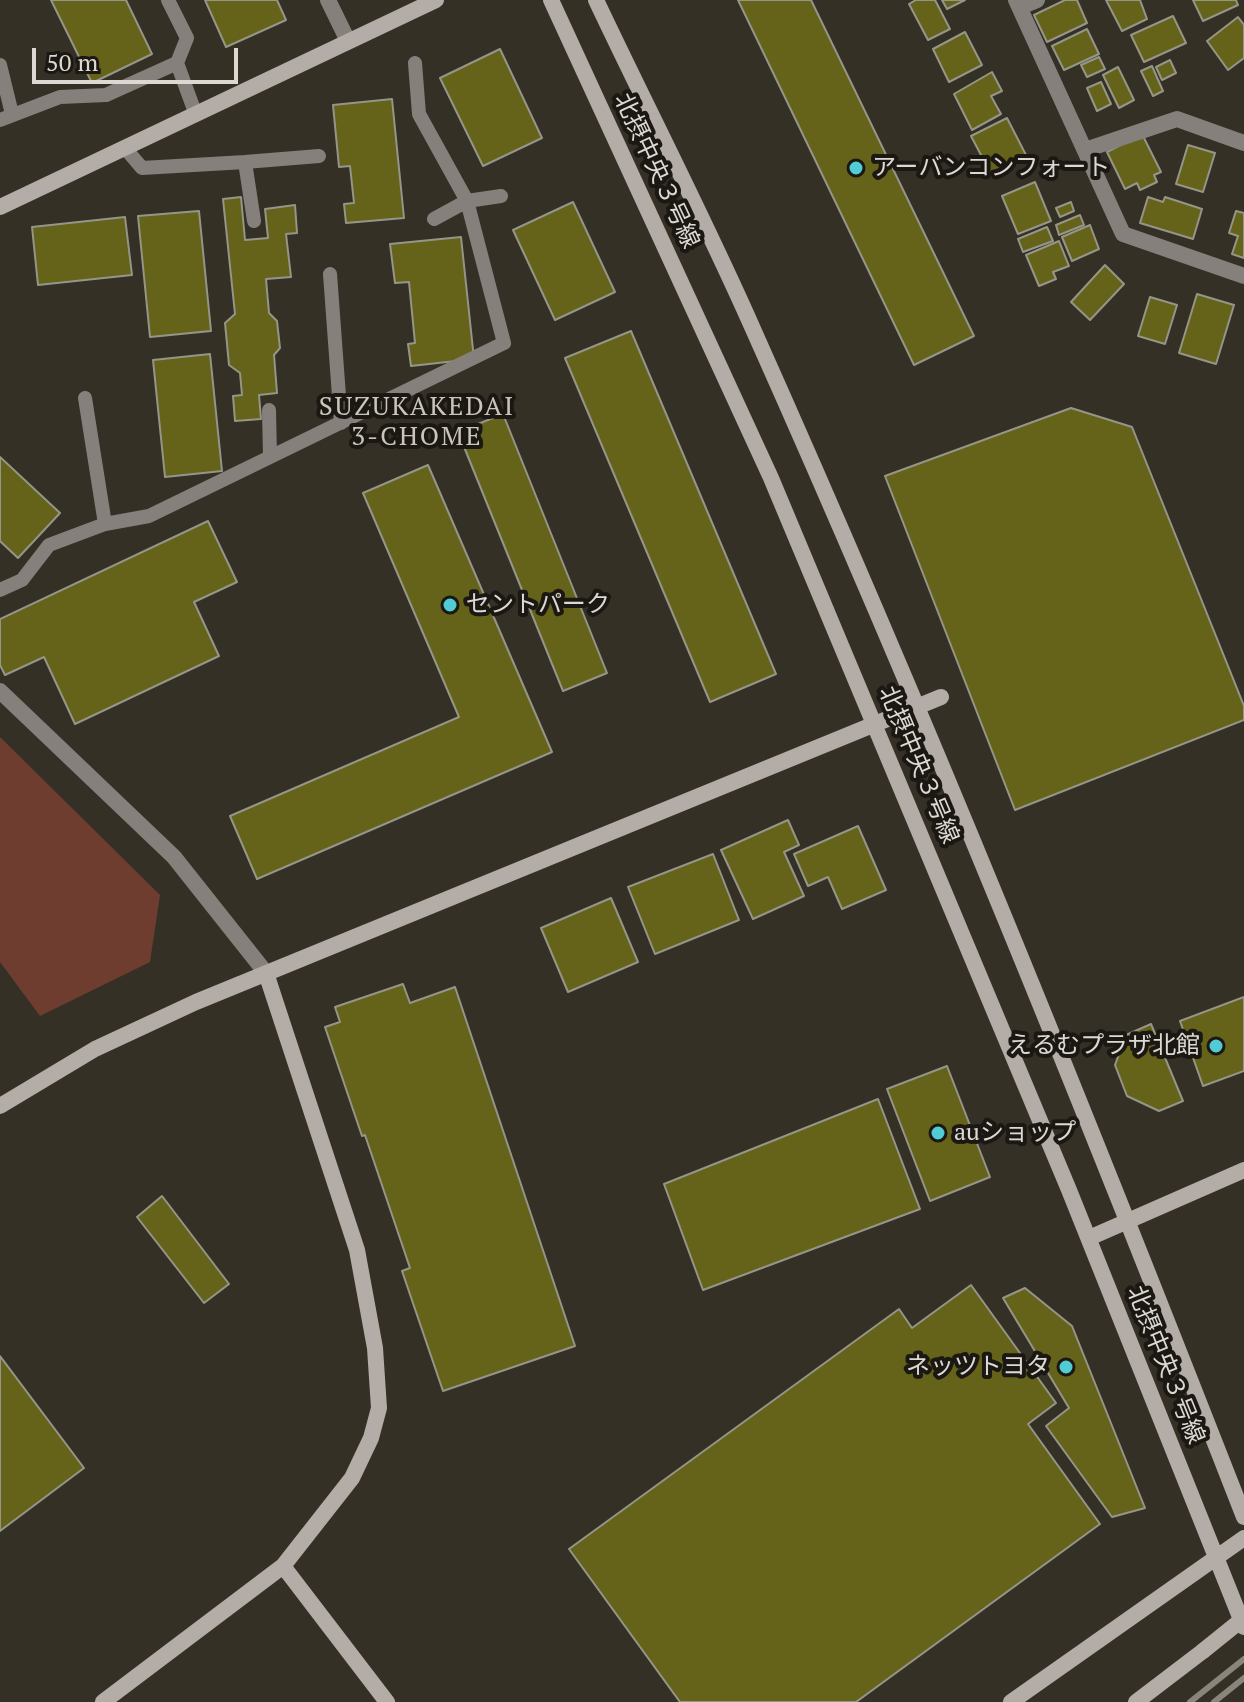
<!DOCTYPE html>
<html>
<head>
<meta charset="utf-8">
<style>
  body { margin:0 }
  #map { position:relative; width:1244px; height:1702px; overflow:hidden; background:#353026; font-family:"PT Serif",serif }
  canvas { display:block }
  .scale { position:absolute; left:32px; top:48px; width:206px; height:36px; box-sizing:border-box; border:4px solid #dcd9d3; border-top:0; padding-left:10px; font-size:24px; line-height:28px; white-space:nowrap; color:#dcd9d3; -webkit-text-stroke:6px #1b1814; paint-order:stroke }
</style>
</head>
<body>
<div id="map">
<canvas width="1244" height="1702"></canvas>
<div class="scale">50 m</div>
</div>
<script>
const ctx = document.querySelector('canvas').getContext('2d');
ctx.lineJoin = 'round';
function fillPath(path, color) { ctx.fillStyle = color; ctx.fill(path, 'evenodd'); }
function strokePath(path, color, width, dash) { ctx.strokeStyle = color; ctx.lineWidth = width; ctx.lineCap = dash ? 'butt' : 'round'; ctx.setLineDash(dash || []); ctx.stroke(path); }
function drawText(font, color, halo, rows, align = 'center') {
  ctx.font = font + ' "PT Serif","Noto Sans JP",serif'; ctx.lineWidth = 8; ctx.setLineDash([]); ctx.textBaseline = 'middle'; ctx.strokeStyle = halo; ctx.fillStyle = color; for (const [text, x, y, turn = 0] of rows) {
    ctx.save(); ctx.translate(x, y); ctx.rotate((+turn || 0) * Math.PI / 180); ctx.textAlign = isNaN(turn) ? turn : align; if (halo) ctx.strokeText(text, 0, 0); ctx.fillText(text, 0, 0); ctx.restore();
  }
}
fillPath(new Path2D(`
  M0,737L160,895L150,962L40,1016L0,962Z`), '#6e3d30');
const building = new Path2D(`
  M51,0H126L152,54L92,83Z
  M205,0H277L286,20L226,47Z
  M738,0H811L974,336L914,365Z
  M916,0H935L950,29L928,40L909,4Z
  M942,0H965L947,9Z
  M1065,0H1077L1087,23L1047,42L1034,15Z
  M1106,0H1140L1147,19L1122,31Z
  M1193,0H1236L1238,5L1203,21Z
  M1173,16L1186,43L1144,62L1131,35Z
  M1238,17L1244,25V58L1228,70L1207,41Z
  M1087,29L1099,54L1064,70L1052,46Z
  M965,32L982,65L949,82L933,49Z
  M500,49L542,138L483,166L440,78Z
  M1099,57L1105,69L1087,77L1081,65Z
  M1170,60L1176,73L1162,80L1156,67Z
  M1152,66L1163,91L1153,96L1141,71Z
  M1118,67L1134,100L1119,108L1103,75Z
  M992,72L1002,91L991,96L1001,114L972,130L954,94Z
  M1101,82L1111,104L1097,111L1087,88Z
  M392,99L404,218L346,223L344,204L354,203L350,166L339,167L333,105Z
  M1007,118L1027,157L992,176L971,136Z
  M1142,134L1161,172L1154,175L1157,182L1140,190L1137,183L1125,189L1107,152Z
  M1188,145L1215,153L1203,192L1176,184Z
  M1035,182L1051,221L1018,234L1002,196Z
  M241,197L245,240L268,238L265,209L295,205L297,233L286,234L291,277L266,279L269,313L277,321L280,348L274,355L277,393L259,395L261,419L235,421L233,396L242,395L240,373L229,365L225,323L235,314L223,199Z
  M1148,197L1163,202L1165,197L1202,209L1193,239L1140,223Z
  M573,202L615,292L555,320L513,230Z
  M1071,202L1074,211L1060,217L1056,208Z
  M199,211L211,331L150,337L138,216Z
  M1236,211L1244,213V258L1232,254L1238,236L1229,233Z
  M1080,215L1084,225L1059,235L1056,225Z
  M125,217L132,275L38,285L32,227Z
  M1090,225L1099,249L1072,261L1062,237Z
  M1047,227L1053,241L1023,252L1018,239Z
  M461,237L474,359L411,366L408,344L415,343L409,282L395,283L390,244Z
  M1059,241L1069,266L1053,272L1056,279L1039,286L1026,255Z
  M1105,265L1124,284L1090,320L1071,302Z
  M1197,294L1234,305L1216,364L1179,353Z
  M1150,297L1177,305L1165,344L1138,336Z
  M631,331L776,674L710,702L565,358Z
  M210,354L222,471L165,477L153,360Z
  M1071,408L1132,427L1244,706V720L1015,810L885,476Z
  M503,414L607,673L563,691L458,432Z
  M0,457L60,513L18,558L0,541Z
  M428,465L552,752L257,879L230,816L459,717L363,493Z
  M208,521L237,582L194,602L219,656L75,724L44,657L5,675L0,665V619Z
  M788,820L799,845L784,852L804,896L753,919L721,850Z
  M858,826L886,890L842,909L828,877L808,886L794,854Z
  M713,854L739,920L655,954L628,887Z
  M611,898L638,962L568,992L541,928Z
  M403,984L410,1003L455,987L575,1346L443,1391L402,1271L410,1268L365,1135L362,1136L325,1027L340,1022L335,1007Z
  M1244,997V1071L1203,1086L1180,1021Z
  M1151,1024L1183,1101L1159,1111L1127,1096L1115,1065L1126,1035Z
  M947,1066L990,1177L930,1201L887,1089Z
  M878,1099L920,1209L703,1290L664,1184Z
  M162,1196L229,1284L204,1303L137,1217Z
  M971,1285L1056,1403L1028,1424L1100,1524L856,1702H680L569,1549L899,1309L912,1328Z
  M1025,1288L1072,1326L1145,1508L1112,1517L1046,1426L1069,1408L1003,1298Z
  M0,1356L84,1468L0,1531Z`);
fillPath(building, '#656219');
strokePath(building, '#959589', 2);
strokePath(new Path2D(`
  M168,0L187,38L177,63
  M0,65L12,114
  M0,120L60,97L106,95L177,63L196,115
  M125,148L142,168L245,162L254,221
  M245,162L319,156
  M434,219L467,201L501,196
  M330,274L341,423
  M85,398L105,524
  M269,410L270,457
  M0,590L22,580L49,545L105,524L149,516L504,343L467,201L419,114L415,63`), '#85807c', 14);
strokePath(new Path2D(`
  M328,0L348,41
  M1016,0L1123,234L1244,276
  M1020,7L1037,0
  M1085,150L1177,119L1244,143
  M0,691L174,857L266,973`), '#85807c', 16);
strokePath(new Path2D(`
  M551,0L771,478L1069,1190L1244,1627
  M596,0C648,110 704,218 753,329C928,720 1088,1118 1244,1517
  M0,207L436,0
  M0,1106L95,1049L196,1002L941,697
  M1089,1238L1244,1170
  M283,1566L387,1702
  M103,1702L283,1566L352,1478L371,1438L379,1408L375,1348L357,1250L266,973
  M1011,1702L1244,1538
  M1136,1702L1203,1651`), '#b4ada7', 16);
strokePath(new Path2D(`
  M1190,1702L1244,1659
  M1214,1702L1244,1678`), '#89857d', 6);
strokePath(new Path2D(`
  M1203,1651L1244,1618`), '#b4ada7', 16);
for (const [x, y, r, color] of [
  [856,168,8,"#51ccd4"],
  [450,605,8,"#51ccd4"],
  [1216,1046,8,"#51ccd4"],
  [938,1133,8,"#51ccd4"],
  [1066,1367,8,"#51ccd4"]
]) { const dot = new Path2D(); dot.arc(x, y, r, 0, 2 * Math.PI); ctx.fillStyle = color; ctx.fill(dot); strokePath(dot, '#1b1814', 3); }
drawText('24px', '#dcd9d3', '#1b1814', [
  ["アーバンコンフォート",872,168],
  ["セントパーク",466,605],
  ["えるむプラザ北館",1200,1046,"right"],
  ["auショップ",954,1133],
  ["ネッツトヨタ",1050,1367,"right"]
], 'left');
drawText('24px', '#dcd9d3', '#1b1814', [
  ["北摂中央３号線",656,171,65],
  ["北摂中央３号線",918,765,67],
  ["北摂中央３号線",1165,1365,68]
]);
ctx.letterSpacing = '2px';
drawText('26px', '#cbc5b9', '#1b1814', [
  ["SUZUKAKEDAI",417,408],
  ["3-CHOME",417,438]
]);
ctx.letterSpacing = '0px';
</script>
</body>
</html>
